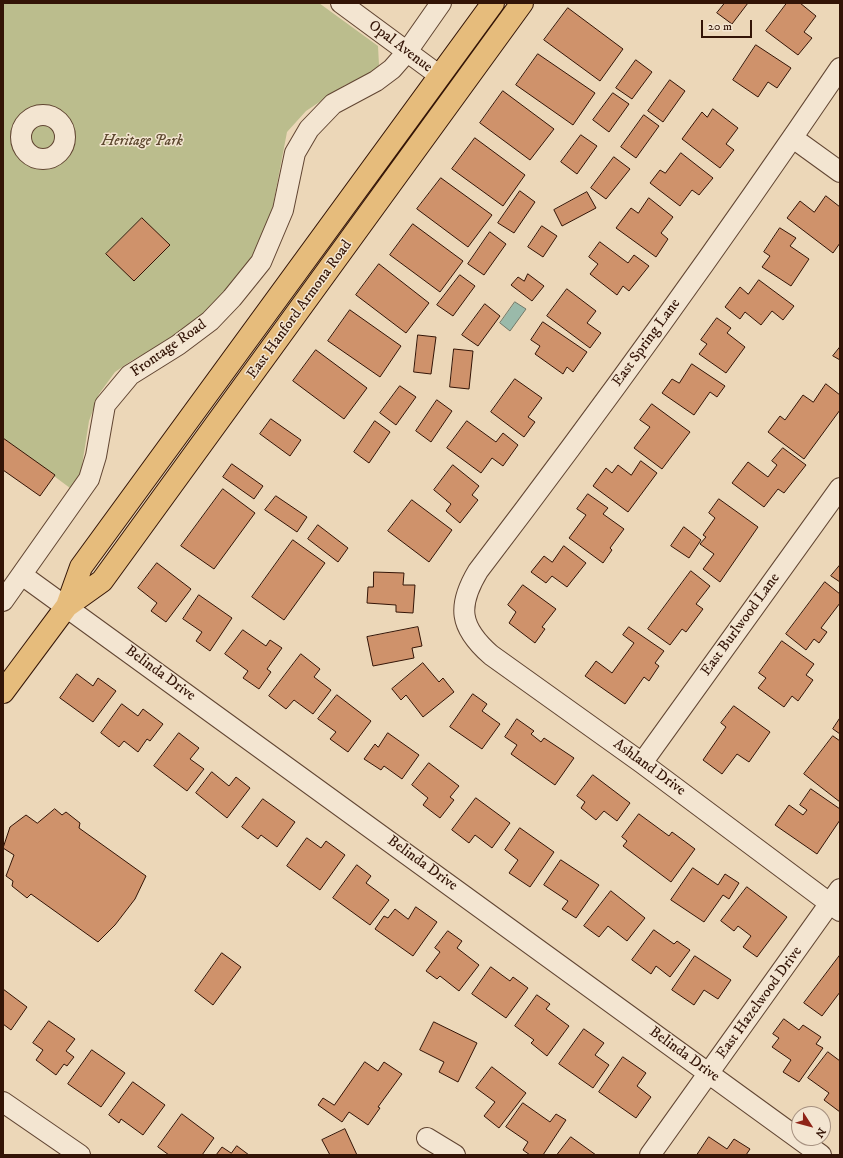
<!DOCTYPE html>
<html>
<head>
<meta charset="utf-8">
<style>
  body { margin:0 }
  #map { position:relative; width:843px; height:1158px; overflow:hidden; background:#ecd7b8; font-family:"IM FELL DW Pica",serif }
  canvas { display:block }
  .frame { position:absolute; inset:0; border:4px solid #331406; pointer-events:none }
  .north { position:absolute; left:791px; top:1106px; width:40px; height:40px; box-sizing:border-box; background:#f3e5d1; border:1px solid #a69180; border-radius:50%; rotate:126deg; font-size:11px; font-weight:700; line-height:16px; text-align:center; color:#331406 }
  .north::after { content:''; display:block; margin:auto; width:14px; height:18px; background:#8f2418; clip-path:polygon(50% 0,100% 100%,50% 72%,0 100%) }
  .scale { position:absolute; left:701px; top:20px; width:51px; height:18px; box-sizing:border-box; border:2px solid #331406; border-top:0; padding-left:5px; font-size:12px; line-height:14px; white-space:nowrap; color:#331406; -webkit-text-stroke:3px #f3e5d1; paint-order:stroke }
</style>
</head>
<body>
<div id="map">
<canvas width="843" height="1158"></canvas>
<div class="frame"></div>
<div class="north">N</div>
<div class="scale">20 m</div>
</div>
<script>
const ctx = document.querySelector('canvas').getContext('2d');
ctx.lineJoin = 'round';
function fillPath(path, color) { ctx.fillStyle = color; ctx.fill(path, 'evenodd'); }
function strokePath(path, color, width, dash) { ctx.strokeStyle = color; ctx.lineWidth = width; ctx.lineCap = dash ? 'butt' : 'round'; ctx.setLineDash(dash || []); ctx.stroke(path); }
function drawText(font, color, halo, rows, align = 'center') {
  ctx.font = font + ' "IM FELL DW Pica",serif'; ctx.lineWidth = 3; ctx.setLineDash([]); ctx.textBaseline = 'middle'; ctx.strokeStyle = halo; ctx.fillStyle = color; for (const [text, x, y, turn = 0] of rows) {
    ctx.save(); ctx.translate(x, y); ctx.rotate((+turn || 0) * Math.PI / 180); ctx.textAlign = isNaN(turn) ? turn : align; if (halo) ctx.strokeText(text, 0, 0); ctx.fillText(text, 0, 0); ctx.restore();
  }
}
fillPath(new Path2D(`
  M3,3H319L378,46L379,65L372,73L345,85L306,111L287,132L269,226L244,272L203,316L180,334L131,361L115,372L99,394L89,421L81,472L70,488L3,438Z`), '#bbbd8d');
const water = new Path2D(`
  M515,302L526,309L510,331L500,323Z`);
fillPath(water, '#9abaaa');
strokePath(water, '#717868', 1);
const building = new Path2D(`
  M725,3H748L732,24L717,13Z
  M787,3H800L816,16L804,32L812,38L798,55L766,31Z
  M568,8L623,49L600,81L544,40Z
  M756,45L791,68L777,88L768,82L758,97L733,80Z
  M538,54L595,93L573,125L516,85Z
  M636,60L652,72L632,99L616,88Z
  M670,80L685,91L663,122L648,111Z
  M503,91L554,129L530,160L480,123Z
  M613,93L629,104L609,132L593,120Z
  M713,109L738,128L726,144L734,150L720,168L682,139L702,112L707,117Z
  M644,115L659,126L636,158L621,147Z
  M581,135L597,146L577,174L561,162Z
  M475,138L525,175L503,206L452,169Z
  M681,153L713,178L699,195L692,190L680,206L650,183L660,170L665,173Z
  M614,157L630,169L606,199L591,188Z
  M441,178L492,215L468,247L417,209Z
  M520,191L535,202L514,233L498,223Z
  M587,192L596,208L562,226L554,210Z
  M826,196L840,207V243L833,253L787,218L800,201L814,212Z
  M649,198L673,217L661,233L668,239L656,257L616,228L631,208L638,213Z
  M142,218L170,245L134,281L106,254Z
  M413,224L463,261L440,292L390,255Z
  M542,226L557,236L543,257L528,247Z
  M780,228L796,238L790,246L809,259L791,286L762,267L770,256L764,252Z
  M490,232L506,244L484,275L468,264Z
  M600,242L628,263L634,255L649,266L629,291L623,286L617,295L590,274L598,264L589,257Z
  M379,264L429,303L406,333L356,295Z
  M528,274L544,286L532,301L511,285L518,277L524,281Z
  M460,275L475,286L453,316L437,305Z
  M759,280L794,306L783,320L772,311L761,325L745,312L740,319L725,307L740,287L748,294Z
  M567,289L596,311L587,323L601,333L590,348L547,316Z
  M485,304L500,316L478,346L462,335Z
  M350,310L401,346L380,377L328,341Z
  M717,318L731,328L727,333L745,347L726,373L699,354L707,344L701,340Z
  M543,322L587,352L573,372L567,367L563,374L535,354L540,346L531,340Z
  M418,335L436,337L431,374L414,372Z
  M840,347V360L833,356Z
  M454,349L473,351L469,389L450,387Z
  M316,350L367,388L344,419L293,381Z
  M692,364L725,386L717,397L710,392L694,415L662,393L672,379L679,383Z
  M515,379L542,398L528,417L535,422L524,437L491,412Z
  M826,384L840,395V410L804,459L768,432L780,416L785,420L803,395L813,402Z
  M400,386L416,397L396,425L380,413Z
  M437,400L452,411L431,442L416,431Z
  M652,404L690,432L662,469L634,448L650,427L640,420Z
  M271,419L301,440L290,456L260,434Z
  M375,421L390,432L369,463L354,452Z
  M467,421L496,442L503,433L518,445L503,466L492,458L481,473L447,448Z
  M3,438L55,475L40,496L3,470Z
  M783,448L806,465L784,493L778,489L764,507L732,483L748,462L768,477L777,465L772,461Z
  M641,461L657,473L628,512L593,486L606,468L612,473L618,465L631,475Z
  M232,464L263,486L254,499L223,477Z
  M453,465L479,486L472,495L478,500L460,523L446,511L451,504L434,490Z
  M223,489L255,513L214,569L181,546Z
  M588,494L608,508L603,514L624,529L610,548L612,550L603,563L569,538L586,515L577,509Z
  M276,496L307,517L297,532L265,510Z
  M719,499L758,527L720,582L703,569L714,554L700,544L706,537L703,535L715,518L709,513Z
  M412,500L452,530L429,562L388,531Z
  M318,525L348,548L338,562L308,539Z
  M684,527L701,540L689,558L671,546Z
  M293,540L325,563L284,620L252,597Z
  M564,546L586,563L567,587L552,576L546,583L531,572L544,556L552,562Z
  M157,563L191,589L166,622L151,611L157,603L138,588Z
  M840,565V582L831,576Z
  M691,571L710,586L696,604L703,609L686,632L682,629L670,645L648,629Z
  M374,572L404,573L403,585H415L413,613L396,612V605L367,603L368,587H373Z
  M825,582L840,594V603L821,628L827,632L819,643L814,639L806,650L786,634Z
  M523,585L556,609L542,627L545,629L535,643L509,623L516,612L508,605Z
  M199,595L232,618L210,651L196,641L202,632L183,619Z
  M418,627L422,646L412,648L414,658L373,666L367,637Z
  M629,627L664,651L655,663L659,666L649,681L644,677L625,704L585,676L596,661L612,673L634,643L623,635Z
  M243,630L266,646L270,640L282,648L267,669L271,672L259,689L243,678L248,671L225,654Z
  M782,641L814,664L806,675L813,680L798,701L792,696L784,707L758,688L766,678L759,673Z
  M301,654L320,669L314,677L331,690L313,714L294,700L286,709L269,696Z
  M423,663L439,682L443,678L454,692L423,717L406,695L401,700L392,689Z
  M77,674L93,686L98,678L116,691L93,722L60,698Z
  M473,694L487,704L482,711L500,724L482,749L450,727Z
  M337,695L371,721L348,752L330,739L336,732L318,719Z
  M122,704L138,716L143,709L163,724L150,741L147,739L138,752L124,741L119,747L101,733Z
  M734,706L770,732L749,762L737,754L722,774L703,760L726,727L721,723Z
  M840,718V734L833,729Z
  M517,719L534,731L531,734L541,742L544,738L574,758L555,785L511,754L517,745L505,737Z
  M179,733L199,748L190,759L204,769L187,791L154,766Z
  M388,733L419,755L402,779L384,766L381,770L364,759L375,744L378,747Z
  M833,736L840,741V802L804,774Z
  M429,763L459,786L450,797L454,800L440,818L423,805L428,798L412,785Z
  M212,772L229,786L236,777L250,788L227,818L196,793Z
  M593,775L630,803L617,821L604,811L596,820L581,808L585,802L577,796Z
  M811,789L840,809V820L817,854L775,825L789,805L803,815L807,810L800,805Z
  M476,798L510,823L492,848L475,835L469,843L452,830Z
  M263,799L295,822L277,847L261,835L258,839L242,827Z
  M55,809L62,815L66,812L80,823L79,828L146,876L135,899L115,925L98,942L31,894L27,898L12,886L13,881L6,876L14,855L3,848L10,827L26,815L37,823Z
  M639,814L669,836L672,832L695,849L671,882L623,846L627,841L622,837Z
  M520,828L554,852L530,887L509,873L518,860L505,850Z
  M307,838L321,848L326,841L345,855L320,890L287,866Z
  M561,860L599,885L576,918L562,909L568,901L544,885Z
  M357,865L371,876L366,883L389,900L370,925L333,898Z
  M693,868L718,885L725,874L739,883L729,899L723,895L704,922L671,900Z
  M747,887L787,917L757,957L743,947L751,936L738,926L734,931L721,921Z
  M611,891L645,918L627,941L608,926L599,937L584,926Z
  M416,907L437,922L413,956L375,929L384,916L388,918L395,909L408,919Z
  M654,930L674,944L677,941L690,950L670,977L656,966L651,974L632,960Z
  M448,931L462,941L457,948L479,965L459,991L440,976L437,979L426,971L440,952L435,948Z
  M222,953L241,967L213,1005L195,991Z
  M840,955V992L822,1016L804,1003Z
  M695,956L731,980L718,999L704,990L694,1005L672,990Z
  M491,967L510,981L513,977L528,988L506,1018L472,994Z
  M3,989L27,1007L11,1030L3,1024Z
  M537,995L550,1004L546,1009L569,1026L547,1056L531,1043L534,1040L515,1026Z
  M784,1019L799,1030L803,1025L821,1037L816,1044L823,1048L799,1082L783,1072L791,1060L772,1047L779,1038L773,1034Z
  M49,1021L75,1039L66,1051L74,1057L67,1066L64,1064L56,1075L36,1060L43,1050L33,1043Z
  M434,1022L477,1043L458,1082L439,1072L444,1062L420,1050Z
  M584,1029L604,1043L595,1055L609,1065L593,1088L559,1064Z
  M92,1050L125,1073L101,1107L68,1084Z
  M828,1052L840,1061V1112L824,1100L829,1093L808,1078Z
  M623,1057L646,1073L637,1086L651,1097L636,1118L599,1092Z
  M365,1062L378,1071L384,1062L402,1074L378,1107L380,1108L368,1125L349,1112L342,1122L318,1105L323,1098L334,1105Z
  M492,1067L526,1093L499,1128L484,1116L495,1102L476,1088Z
  M133,1082L165,1105L143,1135L121,1119L119,1123L109,1115Z
  M523,1103L550,1122L556,1114L566,1120L543,1155H530L523,1150L528,1142L506,1127Z
  M182,1114L214,1138L202,1155H169L158,1147Z
  M345,1129L357,1155H330L322,1140Z
  M571,1137L596,1155H557Z
  M709,1137L727,1149L734,1139L750,1149L746,1155H697Z
  M237,1146L249,1155H216L222,1147L231,1153Z`);
fillPath(building, '#cf926b');
strokePath(building, '#331406', 1);
const minor = new Path2D(`
  M341,3L440,76
  M840,68C724,239 603,407 478,571C457,606 459,627 491,655L642,763L840,911
  M21 137a22 22 0 1 1 44 0a22 22 0 1 1-44 0Z
  M793,138L840,172
  M22,575L821,1155
  M3,601L89,479L96,456L105,405L130,375L178,345L210,321L232,298L261,262L283,210L295,153L309,129L333,104L376,81L392,69L406,53L441,3
  M642,763L840,488
  M3,1102L80,1155
  M427,1138L455,1155
  M650,1155L840,889`);
const major = new Path2D(`
  M67,606L102,581L522,3
  M3,692L67,606L81,567L493,3`);
strokePath(minor, '#614532', 22);
strokePath(major, '#331406', 24);
strokePath(minor, '#f3e5d1', 20);
strokePath(major, '#e6bc7c', 22);
drawText('15px', '#331406', '#f3e5d1', [
  ["Opal Avenue",400,47,37],
  ["East Hanford Armona Road",300,310,-54],
  ["East Spring Lane",647,343,-54],
  ["Frontage Road",169,349,-35],
  ["East Burlwood Lane",741,625,-54],
  ["Belinda Drive",160,674,36],
  ["Ashland Drive",649,768,36],
  ["Belinda Drive",422,864,36],
  ["East Hazelwood Drive",760,1003,-54],
  ["Belinda Drive",684,1055,36]
]);
drawText('italic 15px', '#5c472e', '#f3e5d1', [
  ["Heritage Park",142,142]
]);
</script>
</body>
</html>
